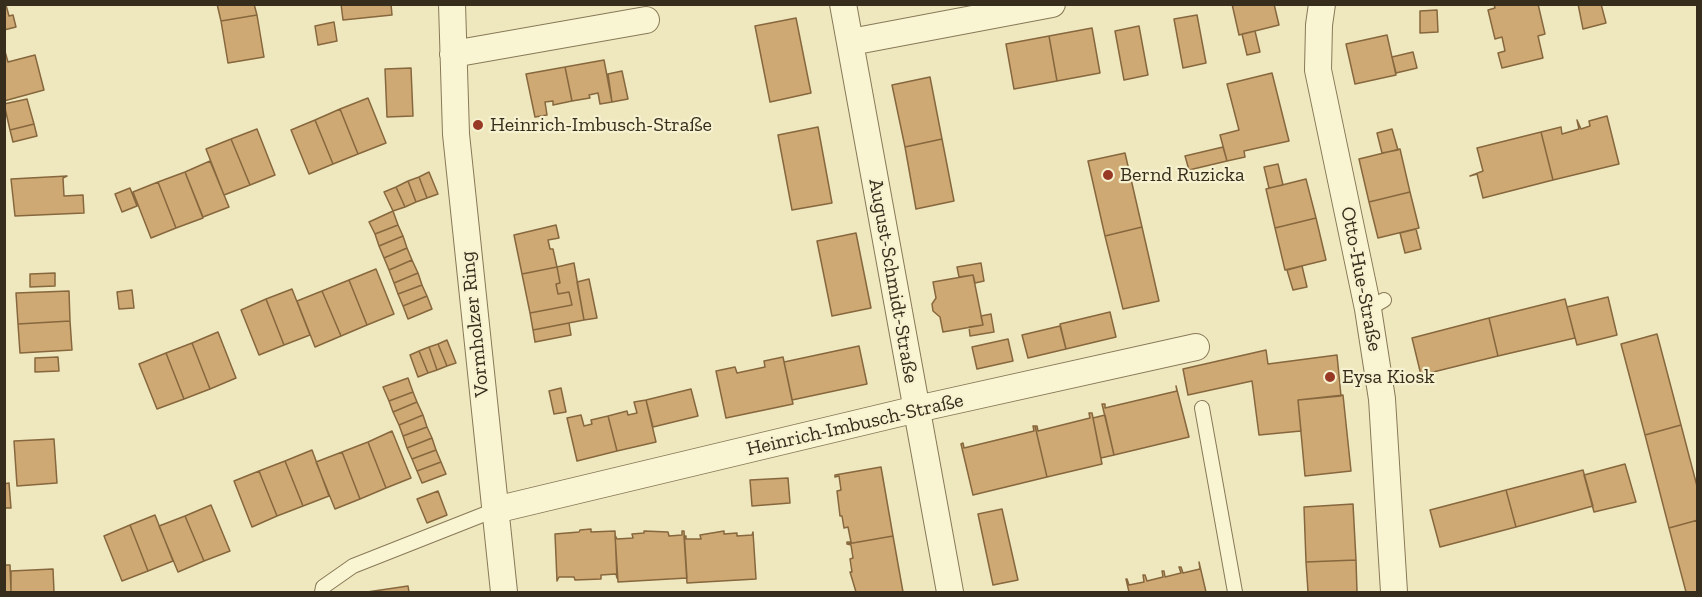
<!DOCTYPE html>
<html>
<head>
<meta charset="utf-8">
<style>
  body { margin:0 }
  #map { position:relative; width:1702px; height:597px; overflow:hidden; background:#efe8bf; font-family:"Zilla Slab",serif }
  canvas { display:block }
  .frame { position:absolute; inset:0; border:6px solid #372d1c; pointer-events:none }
</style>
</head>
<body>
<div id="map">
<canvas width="1702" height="597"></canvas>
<div class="frame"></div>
</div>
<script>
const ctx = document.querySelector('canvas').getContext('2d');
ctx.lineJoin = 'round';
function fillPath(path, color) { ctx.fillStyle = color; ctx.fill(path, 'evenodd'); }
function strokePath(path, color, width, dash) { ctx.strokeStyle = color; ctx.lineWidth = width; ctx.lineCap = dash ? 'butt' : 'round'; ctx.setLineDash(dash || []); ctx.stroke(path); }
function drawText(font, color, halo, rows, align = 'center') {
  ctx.font = font + ' "Zilla Slab",serif'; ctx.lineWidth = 4.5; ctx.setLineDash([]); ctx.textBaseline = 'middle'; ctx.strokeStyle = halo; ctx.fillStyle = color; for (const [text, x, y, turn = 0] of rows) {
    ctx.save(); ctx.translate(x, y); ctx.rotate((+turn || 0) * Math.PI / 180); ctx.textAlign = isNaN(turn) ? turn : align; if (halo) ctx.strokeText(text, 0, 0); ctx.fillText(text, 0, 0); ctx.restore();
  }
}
const building = new Path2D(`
  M217,4H254L257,15L221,21Z
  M341,4H391L392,15L343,20Z
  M1232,4H1274L1279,25L1239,35Z
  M1494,4H1538L1545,34L1538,36L1543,58L1502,68L1498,53L1505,51L1502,37L1495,39L1488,10L1495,8Z
  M1578,4H1601L1606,23L1583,29Z
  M6,5L9,16L13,15L16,27L4,30V6Z
  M1437,10L1438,32L1420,33V11Z
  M257,15L264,57L228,63L221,21Z
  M1197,15L1206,63L1183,68L1174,19Z
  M796,18L811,93L770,102L755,26Z
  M334,22L337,41L318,45L315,26Z
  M1139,26L1148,75L1124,80L1115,31Z
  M1092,28L1100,73L1057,81L1049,36Z
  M1255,31L1260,52L1247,55L1242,34Z
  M1387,35L1396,75L1355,84L1346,44Z
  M1049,36L1057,81L1014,89L1006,44Z
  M4,48L8,62L35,55L44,90L4,101Z
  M1413,52L1417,68L1396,73L1392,57Z
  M604,60L612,102L600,104L598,93L589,95L590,98L572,101L565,67Z
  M565,67L572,101L553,105V101L545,102L547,115L535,117L526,74Z
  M411,68L413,116L387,117L385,69Z
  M622,71L628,99L612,102L608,74Z
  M1272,73L1289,141L1244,151L1245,157L1227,161L1220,135L1239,130L1227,84Z
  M930,77L942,139L905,147L892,85Z
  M368,98L386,143L358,154L340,109Z
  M27,99L34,124L10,130L4,104Z
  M340,109L358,154L333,164L315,120Z
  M1607,116L1619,164L1553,180L1541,132L1561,127L1562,134L1579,129L1577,120L1581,129L1590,126L1589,121Z
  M315,120L333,164L309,174L291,130Z
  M34,124L37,136L13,142L10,130Z
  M818,127L832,203L792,210L778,135Z
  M257,129L275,175L250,185L231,139Z
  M1392,129L1398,150L1382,153L1377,133Z
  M1541,132L1553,180L1483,198L1477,174L1470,176L1483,171L1477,148Z
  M231,139L250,185L224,195L206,149Z
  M942,139L954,201L916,209L905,147Z
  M1223,147L1227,161L1189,170L1185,156Z
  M1400,149L1410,192L1369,202L1359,159Z
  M1125,153L1142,227L1105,236L1088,161Z
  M210,161L229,207L203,217L185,172Z
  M1278,164L1283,185L1269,188L1264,167Z
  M185,172L203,218L176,228L158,182Z
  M429,172L438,194L427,198L419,177Z
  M67,176L63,178L64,196L83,195L84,213L15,216L11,179Z
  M419,177L427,198L416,202L408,181Z
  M1306,179L1316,218L1275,228L1266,189Z
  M408,181L416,202L405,207L396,187Z
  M158,182L176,228L151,238L133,192Z
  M396,187L405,207L393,211L384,192Z
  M130,188L137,206L122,212L115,194Z
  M1410,192L1419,228L1378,238L1369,202Z
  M393,211L398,225L375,234L369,222Z
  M1316,218L1326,260L1285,270L1275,228Z
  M398,225L403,236L379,246L375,234Z
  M556,225L559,238L548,240L550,249H553L557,267L522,274L514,235Z
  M1142,227L1159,301L1123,309L1105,236Z
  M1416,229L1421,249L1405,253L1400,233Z
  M856,233L871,308L832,316L817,241Z
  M403,236L407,248L384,258L379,246Z
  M407,248L412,260L389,270L384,258Z
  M412,260L418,273L394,283L389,270Z
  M574,263L584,320L533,330L530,313L572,305L569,292L558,294L556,284L560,283L557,267Z
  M981,263L984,281L975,283L973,275L959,277L957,267Z
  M1302,266L1307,287L1293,290L1287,270Z
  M557,267L560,283L556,284L558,294L569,292L572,305L530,313L522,274Z
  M376,269L394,314L367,325L349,280Z
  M55,273V286L30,287V274Z
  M418,273L422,285L398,294L394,283Z
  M973,275L983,325L943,332L940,317L933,311L932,304L936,298L933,282Z
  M589,279L597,318L584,320L577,282Z
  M349,280L367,325L341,336L322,291Z
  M422,285L427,296L403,306L398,294Z
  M292,289L310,335L284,345L266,299Z
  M132,290L134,308L119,309L117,292Z
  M69,291L70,321L18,324L16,293Z
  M322,291L341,336L315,347L297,301Z
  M427,296L432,309L408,319L403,306Z
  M1608,297L1617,335L1577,345L1567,307Z
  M266,299L284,345L259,355L241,310Z
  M1565,299L1575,338L1498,356L1489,318Z
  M1110,312L1116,337L1066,349L1060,324Z
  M991,314L994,332L970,336L969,327L983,325L981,316Z
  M1489,318L1498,356L1421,375L1412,338Z
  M70,321L72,350L20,353L18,324Z
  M569,323L571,335L535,342L533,330Z
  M1060,326L1066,349L1028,358L1022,335Z
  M218,332L236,378L210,389L192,343Z
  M1657,334L1681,425L1645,435L1621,344Z
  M1008,339L1013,361L977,369L972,347Z
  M447,340L456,363L447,366L438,344Z
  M192,343L210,389L184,399L166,353Z
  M438,344L447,366L437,370L429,347Z
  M859,346L867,384L792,400L784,362Z
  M429,347L437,370L428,373L419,351Z
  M1266,350L1268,364L1337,355L1341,396L1298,400L1301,431L1259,435L1252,381L1188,395L1183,369Z
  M419,351L428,373L418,377L410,355Z
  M166,353L184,399L157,409L139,364Z
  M58,357L59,371L35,372V358Z
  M783,357L793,404L726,418L716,371L735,367L737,373L765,367L764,361Z
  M408,378L413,392L389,401L383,387Z
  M1176,386L1189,437L1114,455L1102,404H1105V408L1177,391Z
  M561,388L566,412L554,414L549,391Z
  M691,389L698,416L653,427L646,400Z
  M413,392L417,402L393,412L389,401Z
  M1343,395L1351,471L1305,476L1298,400Z
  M646,400L656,442L617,451L608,416L627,411L628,415L637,413L634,402Z
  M417,402L423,415L399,425L393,412Z
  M1089,413H1092L1093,418L1102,464L1047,477L1035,426H1037L1038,431L1090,418Z
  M423,415L427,427L403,436L399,425Z
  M581,415L584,426L592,424L591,420L608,416L617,451L577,461L567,418Z
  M1105,415L1114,455L1101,458L1093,418Z
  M1681,425L1698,490V520L1669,528L1645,435Z
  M1033,426H1035L1047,477L973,495L961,444L963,443L964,448L1034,431Z
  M427,427L432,438L407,448L403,436Z
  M392,431L411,478L386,488L368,442Z
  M432,438L436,450L412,459L407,448Z
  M54,439L57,483L17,486L14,441Z
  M368,442L386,488L360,499L342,452Z
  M312,450L329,496L303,506L285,461Z
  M436,450L441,462L417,471L412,459Z
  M342,452L360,499L335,509L316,462Z
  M285,461L303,506L277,516L259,471Z
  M441,462L446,474L422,483L417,471Z
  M1625,464L1636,502L1594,512L1584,475Z
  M881,467L893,536L847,544V542H851L848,527L844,528L842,516H840L837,491L841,490L839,476L835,477V475Z
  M1583,470L1593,506L1516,527L1506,490Z
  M259,471L277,516L252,527L234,481Z
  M788,478L790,503L752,506L750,480Z
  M9,483L11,508H4V484Z
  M1506,490L1516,527L1440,547L1430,510Z
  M438,491L447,515L427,523L417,499Z
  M1353,504L1356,560L1306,562L1304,507Z
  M211,505L230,551L204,561L185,516Z
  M1002,509L1018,580L993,585L978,514Z
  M155,515L173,561L148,571L130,525Z
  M185,516L204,561L178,572L159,526Z
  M1698,520V592H1686L1669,528Z
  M130,525L148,571L122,581L104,536Z
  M591,529V532L615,531L617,578L616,574L601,575V579L575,580L574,577H559L557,581L555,534L579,532L580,530Z
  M644,531L668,532L669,536L682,535V531H684L687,578L618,582L615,535L617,539L633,538L632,534L644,533Z
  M724,531V534L737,533V536L752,535L753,532L756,579L687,583L684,536H686V539H701L700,535Z
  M893,536L903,592H856L850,572H852L850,559L853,558L851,545L847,544Z
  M1356,560L1357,592H1308L1306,562Z
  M1199,562L1206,592H1129L1126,579H1127L1129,585L1144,582L1143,575H1145L1147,581L1163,577L1162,571H1164L1165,577L1181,573L1179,567H1181L1183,573L1200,569Z
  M4,565H10L11,592H4Z
  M53,569L54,592H11V571Z
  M408,586L409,592H367Z`);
fillPath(building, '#cea974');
strokePath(building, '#87673d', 1.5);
const lane = new Path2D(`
  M1368,309L1384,300
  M1202,408L1235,592
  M322,592L323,587L353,566L495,510`);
const street = new Path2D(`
  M452,4L456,134L504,592
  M843,4L950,592
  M1322,4L1319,25L1318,70L1368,309L1382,399L1394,592
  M851,42L1052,4
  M453,54L646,20
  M495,510L917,409L1196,347`);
strokePath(lane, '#887957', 16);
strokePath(street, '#887957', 28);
strokePath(lane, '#f9f4d2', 14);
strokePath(street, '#f9f4d2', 26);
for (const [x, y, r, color] of [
  [478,125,6,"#983926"],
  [1108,175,6,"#983926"],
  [1330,377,6,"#983926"]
]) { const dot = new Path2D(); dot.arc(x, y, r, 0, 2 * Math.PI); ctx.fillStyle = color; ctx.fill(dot); strokePath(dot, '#f6f1cf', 2); }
drawText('20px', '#372d1c', '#f6f1cf', [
  ["Heinrich-Imbusch-Straße",490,125],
  ["Bernd Ruzicka",1120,175],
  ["Eysa Kiosk",1342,377]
], 'left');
drawText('20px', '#372d1c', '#f6f1cf', [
  ["Otto-Hue-Straße",1361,279,79],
  ["August-Schmidt-Straße",893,281,80],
  ["Vormholzer Ring",475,324,-96],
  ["Heinrich-Imbusch-Straße",855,425,-13]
]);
</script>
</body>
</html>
